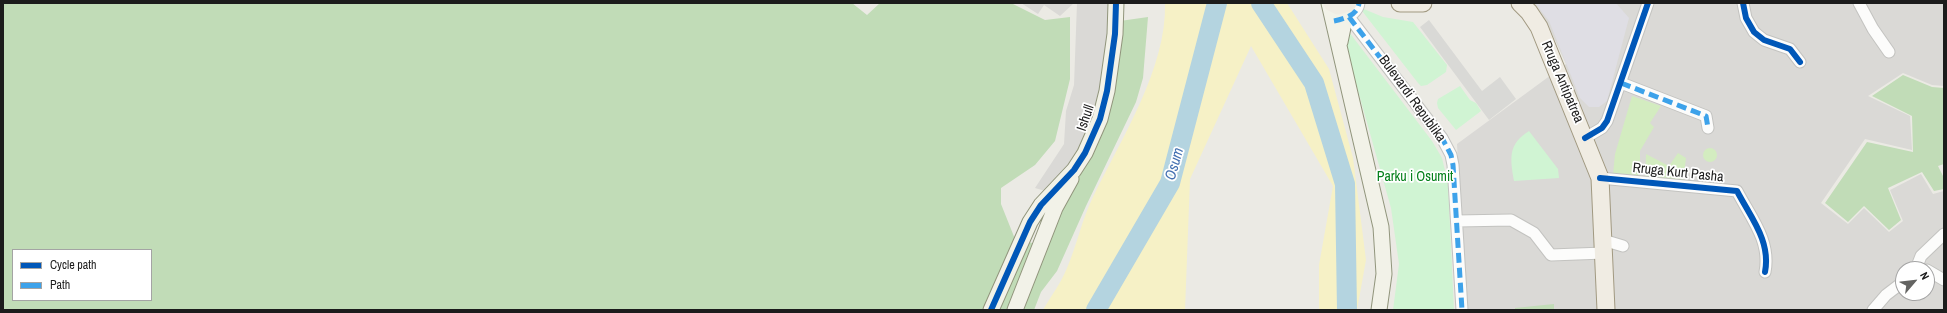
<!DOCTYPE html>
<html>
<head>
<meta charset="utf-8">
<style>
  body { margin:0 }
  #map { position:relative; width:1947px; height:313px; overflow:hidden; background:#ebeae4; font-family:"Archivo Narrow",sans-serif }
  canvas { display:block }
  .frame { position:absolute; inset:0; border:4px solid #1c1c1c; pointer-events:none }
  .legend { position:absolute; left:12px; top:249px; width:140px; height:52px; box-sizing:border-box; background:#fff; border:1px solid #a4a4a4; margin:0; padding:5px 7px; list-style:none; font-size:12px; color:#1c1c1c }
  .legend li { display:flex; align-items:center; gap:8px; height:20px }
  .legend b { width:20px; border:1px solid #a4a4a4 }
  .north { position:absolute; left:1895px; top:261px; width:40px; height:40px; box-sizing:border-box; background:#fff; border:1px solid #a4a4a4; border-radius:50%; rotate:62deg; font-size:11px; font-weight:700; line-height:16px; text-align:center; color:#1c1c1c }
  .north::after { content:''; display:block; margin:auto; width:14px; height:18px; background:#646462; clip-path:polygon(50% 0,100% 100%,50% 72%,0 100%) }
</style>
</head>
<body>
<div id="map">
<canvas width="1947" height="313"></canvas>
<div class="frame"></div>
<ul class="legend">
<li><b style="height:5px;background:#0057b8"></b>Cycle path</li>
<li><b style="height:5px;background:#3da2ea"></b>Path</li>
</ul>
<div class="north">N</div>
</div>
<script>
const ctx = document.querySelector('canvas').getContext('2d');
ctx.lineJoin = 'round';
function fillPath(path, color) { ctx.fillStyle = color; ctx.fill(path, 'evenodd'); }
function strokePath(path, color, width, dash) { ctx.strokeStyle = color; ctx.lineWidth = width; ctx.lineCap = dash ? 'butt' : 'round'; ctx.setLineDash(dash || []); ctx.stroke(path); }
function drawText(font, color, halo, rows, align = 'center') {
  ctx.font = font + ' "Archivo Narrow",sans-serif'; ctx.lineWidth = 3.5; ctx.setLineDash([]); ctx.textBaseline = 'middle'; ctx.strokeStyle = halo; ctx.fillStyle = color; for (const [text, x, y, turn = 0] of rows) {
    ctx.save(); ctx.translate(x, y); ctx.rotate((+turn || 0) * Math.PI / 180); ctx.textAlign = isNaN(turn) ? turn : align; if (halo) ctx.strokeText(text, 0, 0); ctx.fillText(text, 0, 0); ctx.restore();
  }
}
fillPath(new Path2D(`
  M1021,3H1074L1060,16L1044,5L1038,14Z
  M1077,3H1112L1107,51L1093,131L1049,192L1035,188L1064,144L1066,111L1074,85Z
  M1532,3H1944V86L1932,85L1903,73L1868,96L1910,116L1912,150L1865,139L1821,203L1848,224L1864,208L1889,232L1903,221L1890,190L1921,174L1933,194L1944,191V310H1466L1457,144L1566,64L1547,23ZM1903,269H1927V293H1903Z`), '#dad9d6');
fillPath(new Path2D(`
  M1632,96L1661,106L1650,123L1654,127L1640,151V178L1613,175L1615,154Z
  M1703 155a7 7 0 1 1 14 0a7 7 0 1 1-14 0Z
  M1678,153L1686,158L1683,182L1645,178L1646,154L1669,166Z`), '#d3ecc0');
fillPath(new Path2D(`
  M3,3H852L867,15L880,3H1011L1045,20L1070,17V79L1055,141L1035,165L1001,188V204L1015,239L1045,246L1103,120L1120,21L1148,17L1143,78L1136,102L1086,206L1057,271L1041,292L1034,310H3ZM13,250H151V300H13Z
  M1903,75L1932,87L1944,88V164L1938,166L1944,178V189L1934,191L1922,172L1888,188L1901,220L1889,230L1864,206L1848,222L1825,203L1867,142L1913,152L1912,116L1872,96Z
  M1554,304V310H1515V308Z`), '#c1dcb7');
fillPath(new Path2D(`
  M1165,3H1287L1329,69L1353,158L1366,260L1357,310H1319V265L1333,186L1251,46L1190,179L1185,310H1043C1051,296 1061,283 1067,268C1077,245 1082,219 1093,197C1121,139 1167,68 1165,3Z`), '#f6f1c6');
fillPath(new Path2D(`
  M1359,7L1383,17L1413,22L1447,65L1446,72L1427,85L1421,86L1418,83Z
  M1349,32L1432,141L1442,158L1448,183L1454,310H1393L1399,264L1391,208L1344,41Z
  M1460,86L1470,100L1476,103L1481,111L1456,130L1438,108L1437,103L1438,99Z
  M1529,131L1558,169L1559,178L1514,181C1510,158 1508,144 1529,131Z`), '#d0f4d3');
fillPath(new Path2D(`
  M1429,20L1482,91L1500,77L1516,99L1489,120L1420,27Z`), '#d9d9d6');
fillPath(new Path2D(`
  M1535,3H1616L1629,18L1607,101L1599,107H1589L1580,98L1549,21Z`), '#dfdee4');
strokePath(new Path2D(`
  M1261,3L1314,83L1345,184L1347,310
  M1096,310L1170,183L1217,3`), '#b4d4e0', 20);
const street = new Path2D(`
  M1743,3L1746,18L1754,32L1764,40L1790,49L1800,62
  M1859,3L1873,29L1889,52
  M1349,17L1442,138L1451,155L1453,165L1462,310
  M1342,19C1350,17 1358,11 1359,3
  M1621,83L1706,116L1708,128
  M1585,138L1602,128L1607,121L1648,3
  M1600,178L1737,191C1751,218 1771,241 1765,272
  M1457,221L1511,220L1534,233L1551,255L1604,253
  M1603,240L1623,246
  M1916,269L1921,256L1944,234
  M1927,270L1944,280
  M1873,310L1886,295L1903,282`);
const secondary = new Path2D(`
  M1329,3L1381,227L1384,274L1379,310
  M1340,42L1348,3
  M991,310L1030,222L1041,205L1074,170L1085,153L1100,119L1107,91L1115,34L1116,3
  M1015,310L1055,208L1071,179`);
const primary = new Path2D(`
  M1332,3L1338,6L1348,3
  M1400,3H1423
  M1520,3L1529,12L1539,27L1600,178L1606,310`);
strokePath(street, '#c3c3c0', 13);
strokePath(secondary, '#91957c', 17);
strokePath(primary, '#a19981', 19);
strokePath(street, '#fcfcfb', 11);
strokePath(secondary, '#f2f2e8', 15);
strokePath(primary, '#f0ece3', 17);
strokePath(new Path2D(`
  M1349,17L1442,138L1451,155L1453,165L1462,310
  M1334,21C1344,19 1358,15 1359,3
  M1621,83L1706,116L1708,128`), '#3da2ea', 5, [10, 5]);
strokePath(new Path2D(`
  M1743,3L1746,18L1754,32L1764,40L1790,49L1800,62
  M1585,138L1602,128L1607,121L1648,3
  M1600,178L1737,191C1751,218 1771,241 1765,272
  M991,310L1030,222L1041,205L1074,170L1085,153L1100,119L1107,91L1115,34L1116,3`), '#0057b8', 6);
drawText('14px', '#1c1c1c', '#fff', [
  ["Rruga Antipatrea",1562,82,67],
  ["Bulevardi Republika",1412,99,54],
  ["Ishull",1086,118,-71],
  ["Rruga Kurt Pasha",1678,173,6]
]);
drawText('14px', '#04801a', '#fff', [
  ["Parku i Osumit",1415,177]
]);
drawText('italic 15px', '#4370b1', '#fff', [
  ["Osum",1175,164,-74]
]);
</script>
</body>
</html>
